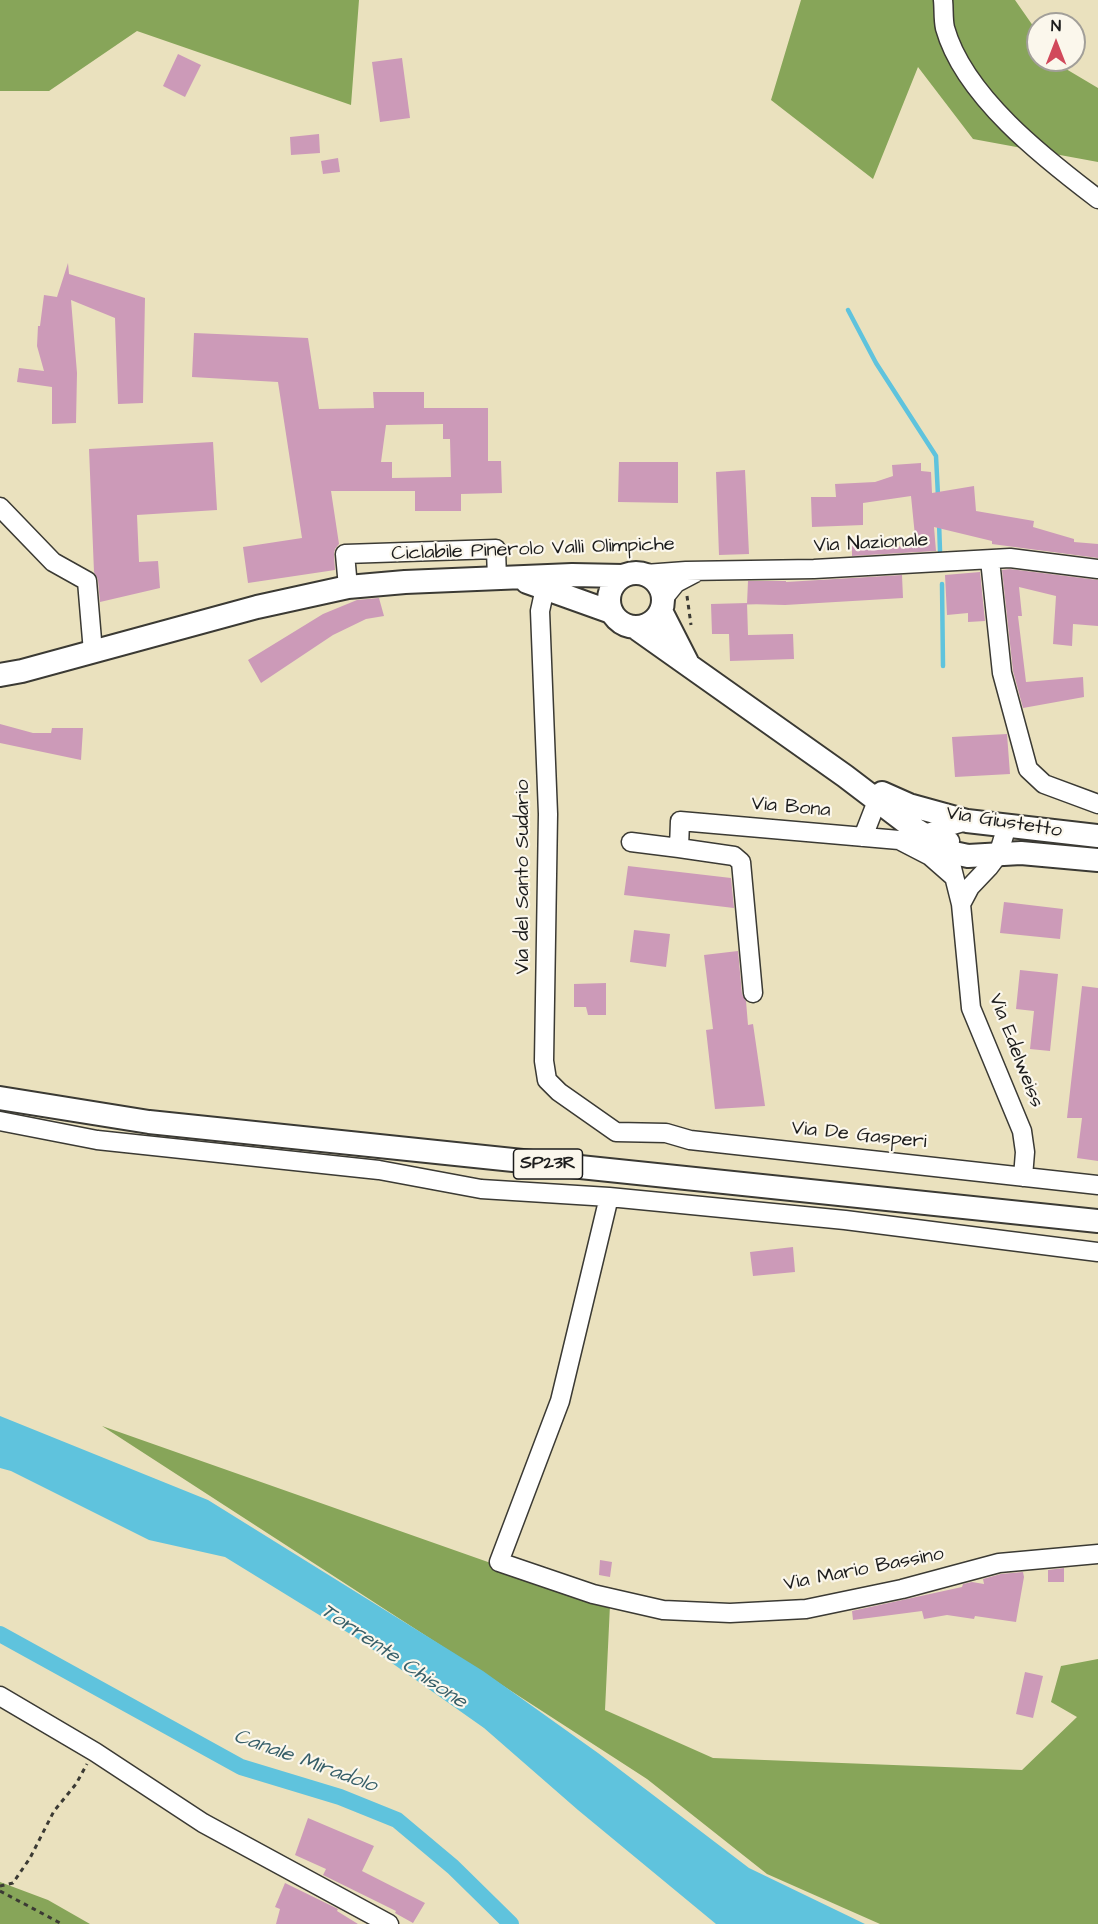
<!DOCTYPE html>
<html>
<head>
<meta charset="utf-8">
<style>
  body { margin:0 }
  #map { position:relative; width:1098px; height:1924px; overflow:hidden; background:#eae1be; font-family:"Architects Daughter",sans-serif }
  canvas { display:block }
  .north { position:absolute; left:1026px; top:12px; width:60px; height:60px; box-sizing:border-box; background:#fbf7ec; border:2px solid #a29f99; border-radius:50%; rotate:0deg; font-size:16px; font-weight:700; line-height:24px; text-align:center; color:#1c1c1c }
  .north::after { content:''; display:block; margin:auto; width:21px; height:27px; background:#d1495b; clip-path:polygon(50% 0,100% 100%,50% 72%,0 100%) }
</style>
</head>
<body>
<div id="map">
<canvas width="1098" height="1924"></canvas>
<div class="north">N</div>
</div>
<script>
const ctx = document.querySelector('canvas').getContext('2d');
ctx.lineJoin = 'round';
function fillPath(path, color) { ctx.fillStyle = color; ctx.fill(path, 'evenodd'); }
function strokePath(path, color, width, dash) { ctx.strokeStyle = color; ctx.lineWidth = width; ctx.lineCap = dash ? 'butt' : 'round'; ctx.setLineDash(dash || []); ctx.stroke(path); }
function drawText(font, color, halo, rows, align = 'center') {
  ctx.font = font + ' "Architects Daughter",sans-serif'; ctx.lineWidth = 4.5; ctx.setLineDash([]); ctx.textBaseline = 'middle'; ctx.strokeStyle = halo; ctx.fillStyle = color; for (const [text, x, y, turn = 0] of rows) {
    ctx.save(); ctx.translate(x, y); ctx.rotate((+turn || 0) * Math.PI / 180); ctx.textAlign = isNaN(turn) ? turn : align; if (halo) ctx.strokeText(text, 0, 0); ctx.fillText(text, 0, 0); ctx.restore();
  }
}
fillPath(new Path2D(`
  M0,0H359L351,105L137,31L49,91H0Z
  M801,0H1015L1038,33V60H1057L1061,66L1098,88V162L973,139L918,67L873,179L771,100Z
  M102,1426L610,1605L605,1710L713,1758L1022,1770L1077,1717L1051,1702L1061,1666L1098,1659V1924H880L767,1874L647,1779Z
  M0,1882L48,1900L90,1924H0Z`), '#87a559');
fillPath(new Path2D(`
  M0,1416L208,1500L483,1671L598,1753L749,1868L865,1924H716L578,1810L484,1728L355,1637L225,1557L149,1540L11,1471L0,1468Z`), '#5fc3dd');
strokePath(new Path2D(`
  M848,310L876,363L936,456L938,496
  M939,522L940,551
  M942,584L943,666`), '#5fc3dd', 4.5);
strokePath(new Path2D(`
  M0,1634L241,1767L340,1797L397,1820L453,1867L511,1924`), '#5fc3dd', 16);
fillPath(new Path2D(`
  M178,54L201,65L185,97L163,86Z
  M402,58L410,118L380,122L372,62Z
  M319,134L320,153L291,155L290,137Z
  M338,158L340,172L323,174L321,161Z
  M68,263L69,274L145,298L143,403L118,404L115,318L71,300L77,373L76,423L52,424V387L17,382L19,368L44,371L37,346L38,326H40L44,295L57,297Z
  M194,333L308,338L319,409L374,408L373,392H424V408H488V461H501L502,493L461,494V511H415V491H331L339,544L335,549L334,554L335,570L248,583L243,547L302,538L278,382L192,377ZM443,424V439H450L451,477L392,478V462H381L386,425Z
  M213,442L217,510L137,515L139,562L158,561L160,588L100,602L98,580L94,572L89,449Z
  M619,462H678V503L618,502Z
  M921,463V471L931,472L932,493L974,486L976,511L1034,521L1033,527L1074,539V542L1098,544V558L992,544V541L934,527L936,551L852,556V545H874V547L916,546L911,496L863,503V525L812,527L811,497H836L835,484L875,482L893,476L892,465Z
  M745,470L749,554L719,555L716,472Z
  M1010,569L1098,580V626L1073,624L1072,646L1053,644L1056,596L1019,587L1022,616H1018L1026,682L1083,677L1084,697L1023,708L1013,671L1002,570Z
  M980,572L985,621L968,622V613L947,615L945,575Z
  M902,575L903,598L785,605L747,604L748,581H786V582Z
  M379,598L384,616L366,619L333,635L261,683L248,660L323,614L357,600Z
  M747,603L748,635L793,634L794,659L730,661L729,634H712L711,604Z
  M0,724L33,733H51L52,728H83L81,760L0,743Z
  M1007,734L1010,774L955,777L952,737Z
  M628,866L731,878L734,908L624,895Z
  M1004,902L1063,909L1060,939L1000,933Z
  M634,930L670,934L666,967L630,962Z
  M738,951L742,994L746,1001L748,1025L753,1024L765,1106L715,1109L706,1030L713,1029L704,955Z
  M1020,970L1058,974L1050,1051L1030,1049L1034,1011L1016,1009Z
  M606,983V1015H588L586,1007H574V984Z
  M1082,986L1098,988V1161L1077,1158L1082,1118H1067Z
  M793,1247L795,1272L753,1276L750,1252Z
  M600,1560L612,1562L610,1577L599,1575Z
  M1064,1568V1582H1048V1570Z
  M1023,1572L1024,1577L1016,1622L975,1616L974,1619L947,1615L924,1619L922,1611L853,1620L852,1611L962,1587L963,1584L972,1582L984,1584L983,1579L1001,1574Z
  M1025,1672L1043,1676L1033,1718L1016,1714Z
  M308,1818L374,1846L362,1871L425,1903L413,1923L395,1913L396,1911L323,1875L326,1869L295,1855Z
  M285,1883L338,1909L337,1911L358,1924H276L280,1909L275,1907Z`), '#cc9ab8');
const minor = new Path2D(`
  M943,0C944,9 943,19 945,28C964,96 1044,158 1098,199
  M0,507L53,562L87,581L93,652
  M990,560L1002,673L1028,769L1044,784L1098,804
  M645,574L686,571L814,569L1010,558L1098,569
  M348,587L345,554L496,549L497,579
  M545,588L540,611L548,814L544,1061L547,1080L559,1092L616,1132L666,1133L690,1140L1098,1185
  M663,599L676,583L695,573
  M863,837L877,801
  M899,840L930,856L954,877
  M950,841L947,848L961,904L971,1008L1022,1131L1025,1152L1023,1177
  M631,842L679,848
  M961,904L970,887L989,867L998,855L1007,826
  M753,993L741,862L734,856L679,848L680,821L899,840C922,836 944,827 967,821
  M0,1121L97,1140L379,1170L481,1189L609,1197L845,1220L1098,1252
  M609,1197L560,1401L499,1562L593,1594L663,1610L730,1613L806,1609L902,1589L999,1563L1098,1554
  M0,1696L95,1752L203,1823L389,1924`);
const major = new Path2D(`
  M609 600a27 27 0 1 1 54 0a27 27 0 1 1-54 0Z
  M527,582L611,612
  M661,611L687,662
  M636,628L845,776L912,827L954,853L968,856L1021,853L1098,860
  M0,675L22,671L257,607L348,587L405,582L572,575L623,576
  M882,793L909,805L967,821L1098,836
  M0,1098L149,1122L1098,1221`);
strokePath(minor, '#3b3a34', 21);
strokePath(major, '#3b3a34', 26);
strokePath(new Path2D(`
  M687,596L691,625
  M0,1886L13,1883L30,1858L54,1811L76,1784L87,1764
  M0,1891L62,1924`), '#3b3a34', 3, [4.5, 4.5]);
strokePath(minor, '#fff', 18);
strokePath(major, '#fff', 22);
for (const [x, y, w] of [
  [548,1164,69]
]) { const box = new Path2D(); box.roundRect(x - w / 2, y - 15, w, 30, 4.5); ctx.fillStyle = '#fbf7ec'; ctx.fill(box); strokePath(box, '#1c1c1c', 1.5); }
drawText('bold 18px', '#1c1c1c', null, [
  ["SP23R",548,1164]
]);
drawText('20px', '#1c1c1c', '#fbf7ec', [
  ["Via Nazionale",871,544,-3],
  ["Ciclabile Pinerolo Valli Olimpiche",533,550,-2],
  ["Via Bona",791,808,5],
  ["Via Giustetto",1004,823,9],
  ["Via del Santo Sudario",524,877,-90],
  ["Via Edelweiss",1015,1051,69],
  ["Via De Gasperi",859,1136,6],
  ["Via Mario Bassino",864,1570,-11]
]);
drawText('italic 21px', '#375f69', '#fbf7ec', [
  ["Torrente Chisone",393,1657,34],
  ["Canale Miradolo",305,1762,20]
]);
</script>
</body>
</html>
